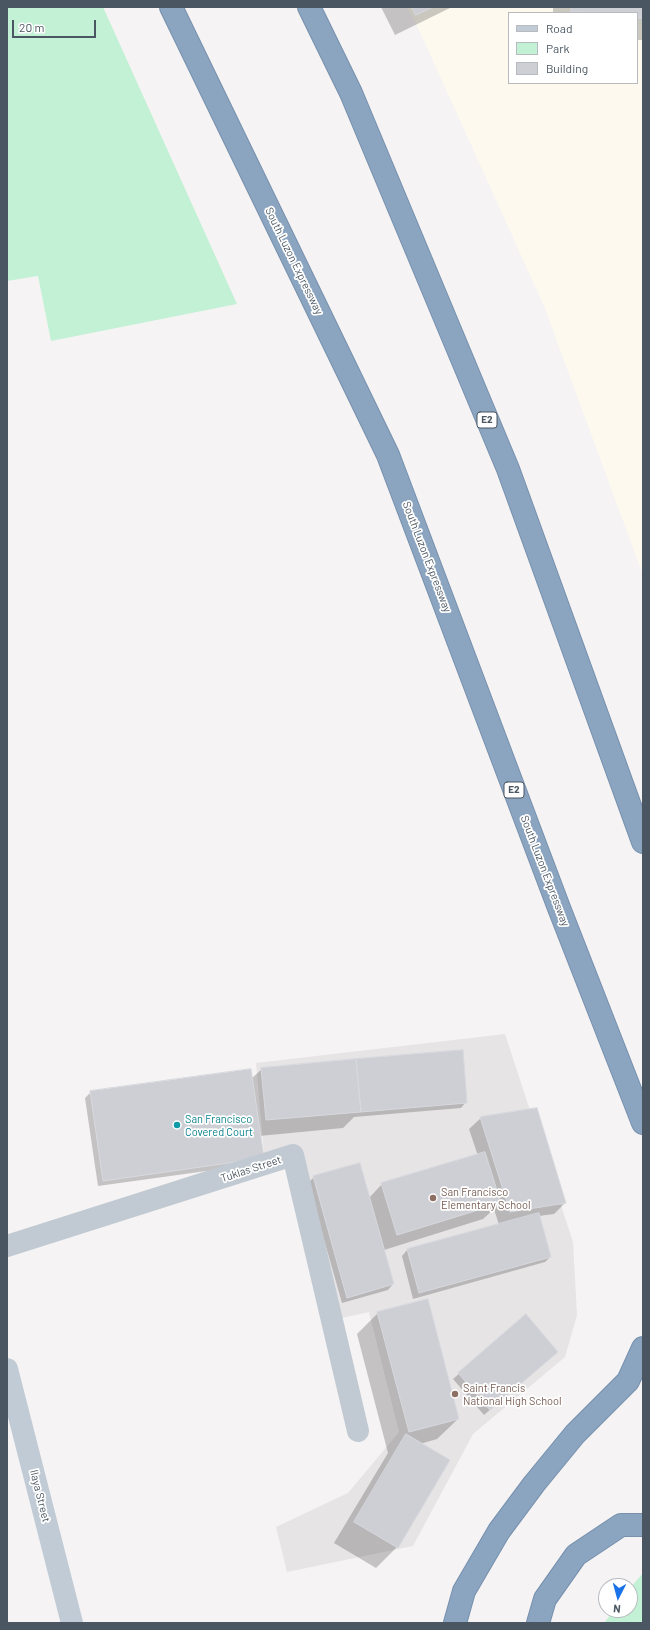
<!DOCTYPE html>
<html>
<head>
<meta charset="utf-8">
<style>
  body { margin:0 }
  #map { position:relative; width:650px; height:1630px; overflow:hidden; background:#f5f3f3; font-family:Barlow,sans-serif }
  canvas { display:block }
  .frame { position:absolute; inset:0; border:8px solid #4a5661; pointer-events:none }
  .legend { position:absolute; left:508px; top:12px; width:130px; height:72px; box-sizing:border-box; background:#fff; border:1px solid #b7bbc0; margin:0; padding:5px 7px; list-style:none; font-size:12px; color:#4a5661 }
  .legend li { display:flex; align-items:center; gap:8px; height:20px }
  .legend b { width:20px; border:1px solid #b7bbc0 }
  .north { position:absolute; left:598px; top:1578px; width:40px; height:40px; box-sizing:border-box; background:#fff; border:1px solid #b7bbc0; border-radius:50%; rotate:186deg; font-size:11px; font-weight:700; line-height:16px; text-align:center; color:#4a5661 }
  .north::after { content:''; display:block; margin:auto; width:14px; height:18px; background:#1a73e8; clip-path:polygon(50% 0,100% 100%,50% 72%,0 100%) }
  .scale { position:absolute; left:12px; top:20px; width:84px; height:18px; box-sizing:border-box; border:2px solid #4a5661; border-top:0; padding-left:5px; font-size:12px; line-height:14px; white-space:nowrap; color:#4a5661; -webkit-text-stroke:3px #fff; paint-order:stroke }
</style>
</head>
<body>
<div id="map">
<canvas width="650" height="1630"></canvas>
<div class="frame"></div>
<ul class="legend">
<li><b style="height:5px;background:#c1cbd6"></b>Road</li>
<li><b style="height:11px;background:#c3f1d5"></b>Park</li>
<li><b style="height:11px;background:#cdcfd5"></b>Building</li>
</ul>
<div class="north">N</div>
<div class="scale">20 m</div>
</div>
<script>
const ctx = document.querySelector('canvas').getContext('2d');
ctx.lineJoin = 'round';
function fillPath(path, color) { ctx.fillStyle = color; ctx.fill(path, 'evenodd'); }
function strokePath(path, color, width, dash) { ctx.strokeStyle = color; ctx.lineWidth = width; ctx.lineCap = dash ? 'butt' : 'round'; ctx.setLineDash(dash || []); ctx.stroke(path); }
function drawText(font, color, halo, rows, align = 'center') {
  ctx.font = font + ' Barlow,sans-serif'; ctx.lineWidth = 3.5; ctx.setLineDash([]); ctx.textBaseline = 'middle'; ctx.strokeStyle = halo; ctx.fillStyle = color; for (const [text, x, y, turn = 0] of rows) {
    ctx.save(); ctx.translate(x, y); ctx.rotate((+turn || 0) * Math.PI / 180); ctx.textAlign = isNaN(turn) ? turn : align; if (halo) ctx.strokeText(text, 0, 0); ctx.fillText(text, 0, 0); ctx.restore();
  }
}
fillPath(new Path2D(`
  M407,7H643V575L544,306L415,21ZM509,13H637V83H509Z`), '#fdf9ef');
fillPath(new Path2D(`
  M505,1034L573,1242L577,1315L565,1357L473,1434L413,1546L287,1572L276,1527L348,1493L399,1432L369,1312L337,1319L296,1148L264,1154L256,1063Z`), '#e6e4e5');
fillPath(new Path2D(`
  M7,7H103L237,304L51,341L38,276L7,281Z
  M643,1573V1623H604L614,1610H630V1588Z`), '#c3f1d5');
fillPath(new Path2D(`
  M381,7H452L395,35Z
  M553,7H643V40H637V13H553Z
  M262,1069L466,1102L461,1108L354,1117L343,1128L259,1136L257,1164L98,1186L85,1098L91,1092L251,1079Z
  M481,1118L565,1203L554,1214L539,1216L550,1257L545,1262L413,1299L402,1256L407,1250L499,1225L494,1209L483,1219L384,1250L393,1284L388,1290L342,1303L308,1183L314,1177L369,1198L382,1184L478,1156L469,1129Z
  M378,1313L458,1419L437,1439L420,1444L397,1547L376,1568L334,1543L388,1453L357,1334Z
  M526,1316L551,1357L484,1415L453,1379Z`), '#0003');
const building = new Path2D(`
  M412,7H433L416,15Z
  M572,7H643V18H637V13L571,12Z
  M463,1050L467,1103L361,1112L356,1059Z
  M356,1059L361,1112L266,1120L261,1068Z
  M251,1069L264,1158L103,1181L90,1091Z
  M537,1108L566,1203L510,1212L480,1117Z
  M485,1152L501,1203L397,1235L381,1183Z
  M360,1163L394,1284L347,1298L313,1176Z
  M539,1213L551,1257L419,1293L407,1249Z
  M428,1299L459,1419L409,1432L377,1312Z
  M526,1314L558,1352L490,1410L458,1373Z
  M406,1434L450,1460L398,1548L354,1522Z`);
fillPath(building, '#cdcfd5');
strokePath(building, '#d7d9de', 1);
const highway = new Path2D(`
  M171,7L388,455L559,908L643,1123
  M309,7L351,93L508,469L643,842
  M455,1623L464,1591L499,1531L534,1484L575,1434L628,1381L643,1348
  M538,1623L545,1599L576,1555L621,1525H643`);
strokePath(highway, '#7690ad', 24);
strokePath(new Path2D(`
  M7,1246L293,1155L358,1431`), '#c1cad2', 22);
strokePath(new Path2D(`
  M7,1369L72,1623`), '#c1cbd6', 22);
strokePath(highway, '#8ba5c1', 22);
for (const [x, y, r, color] of [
  [177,1125,4,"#0f9aa8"],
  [433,1198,4,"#8d6e63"],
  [455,1394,4,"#8d6e63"]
]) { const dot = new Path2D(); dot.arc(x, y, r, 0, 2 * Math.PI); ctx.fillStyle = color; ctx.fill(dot); strokePath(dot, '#fff', 1.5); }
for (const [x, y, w] of [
  [487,420,20],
  [514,790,20]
]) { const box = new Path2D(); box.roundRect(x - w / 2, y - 8, w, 16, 3); ctx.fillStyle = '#fff'; ctx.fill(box); strokePath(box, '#4a5661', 1); }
drawText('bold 10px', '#4a5661', null, [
  ["E2",487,420],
  ["E2",514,790]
]);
drawText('11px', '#4a5661', '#fff', [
  ["South Luzon Expressway",294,261,64],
  ["South Luzon Expressway",427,557,69],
  ["South Luzon Expressway",545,871,69],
  ["Tuklas Street",251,1169,-18],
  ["Ilaya Street",40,1496,76]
]);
drawText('11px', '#0d838f', '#fff', [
  ["San Francisco",185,1119],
  ["Covered Court",185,1132]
], 'left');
drawText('11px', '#785e54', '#fff', [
  ["San Francisco",441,1192],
  ["Elementary School",441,1205],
  ["Saint Francis",463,1388],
  ["National High School",463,1401]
], 'left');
</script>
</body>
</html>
